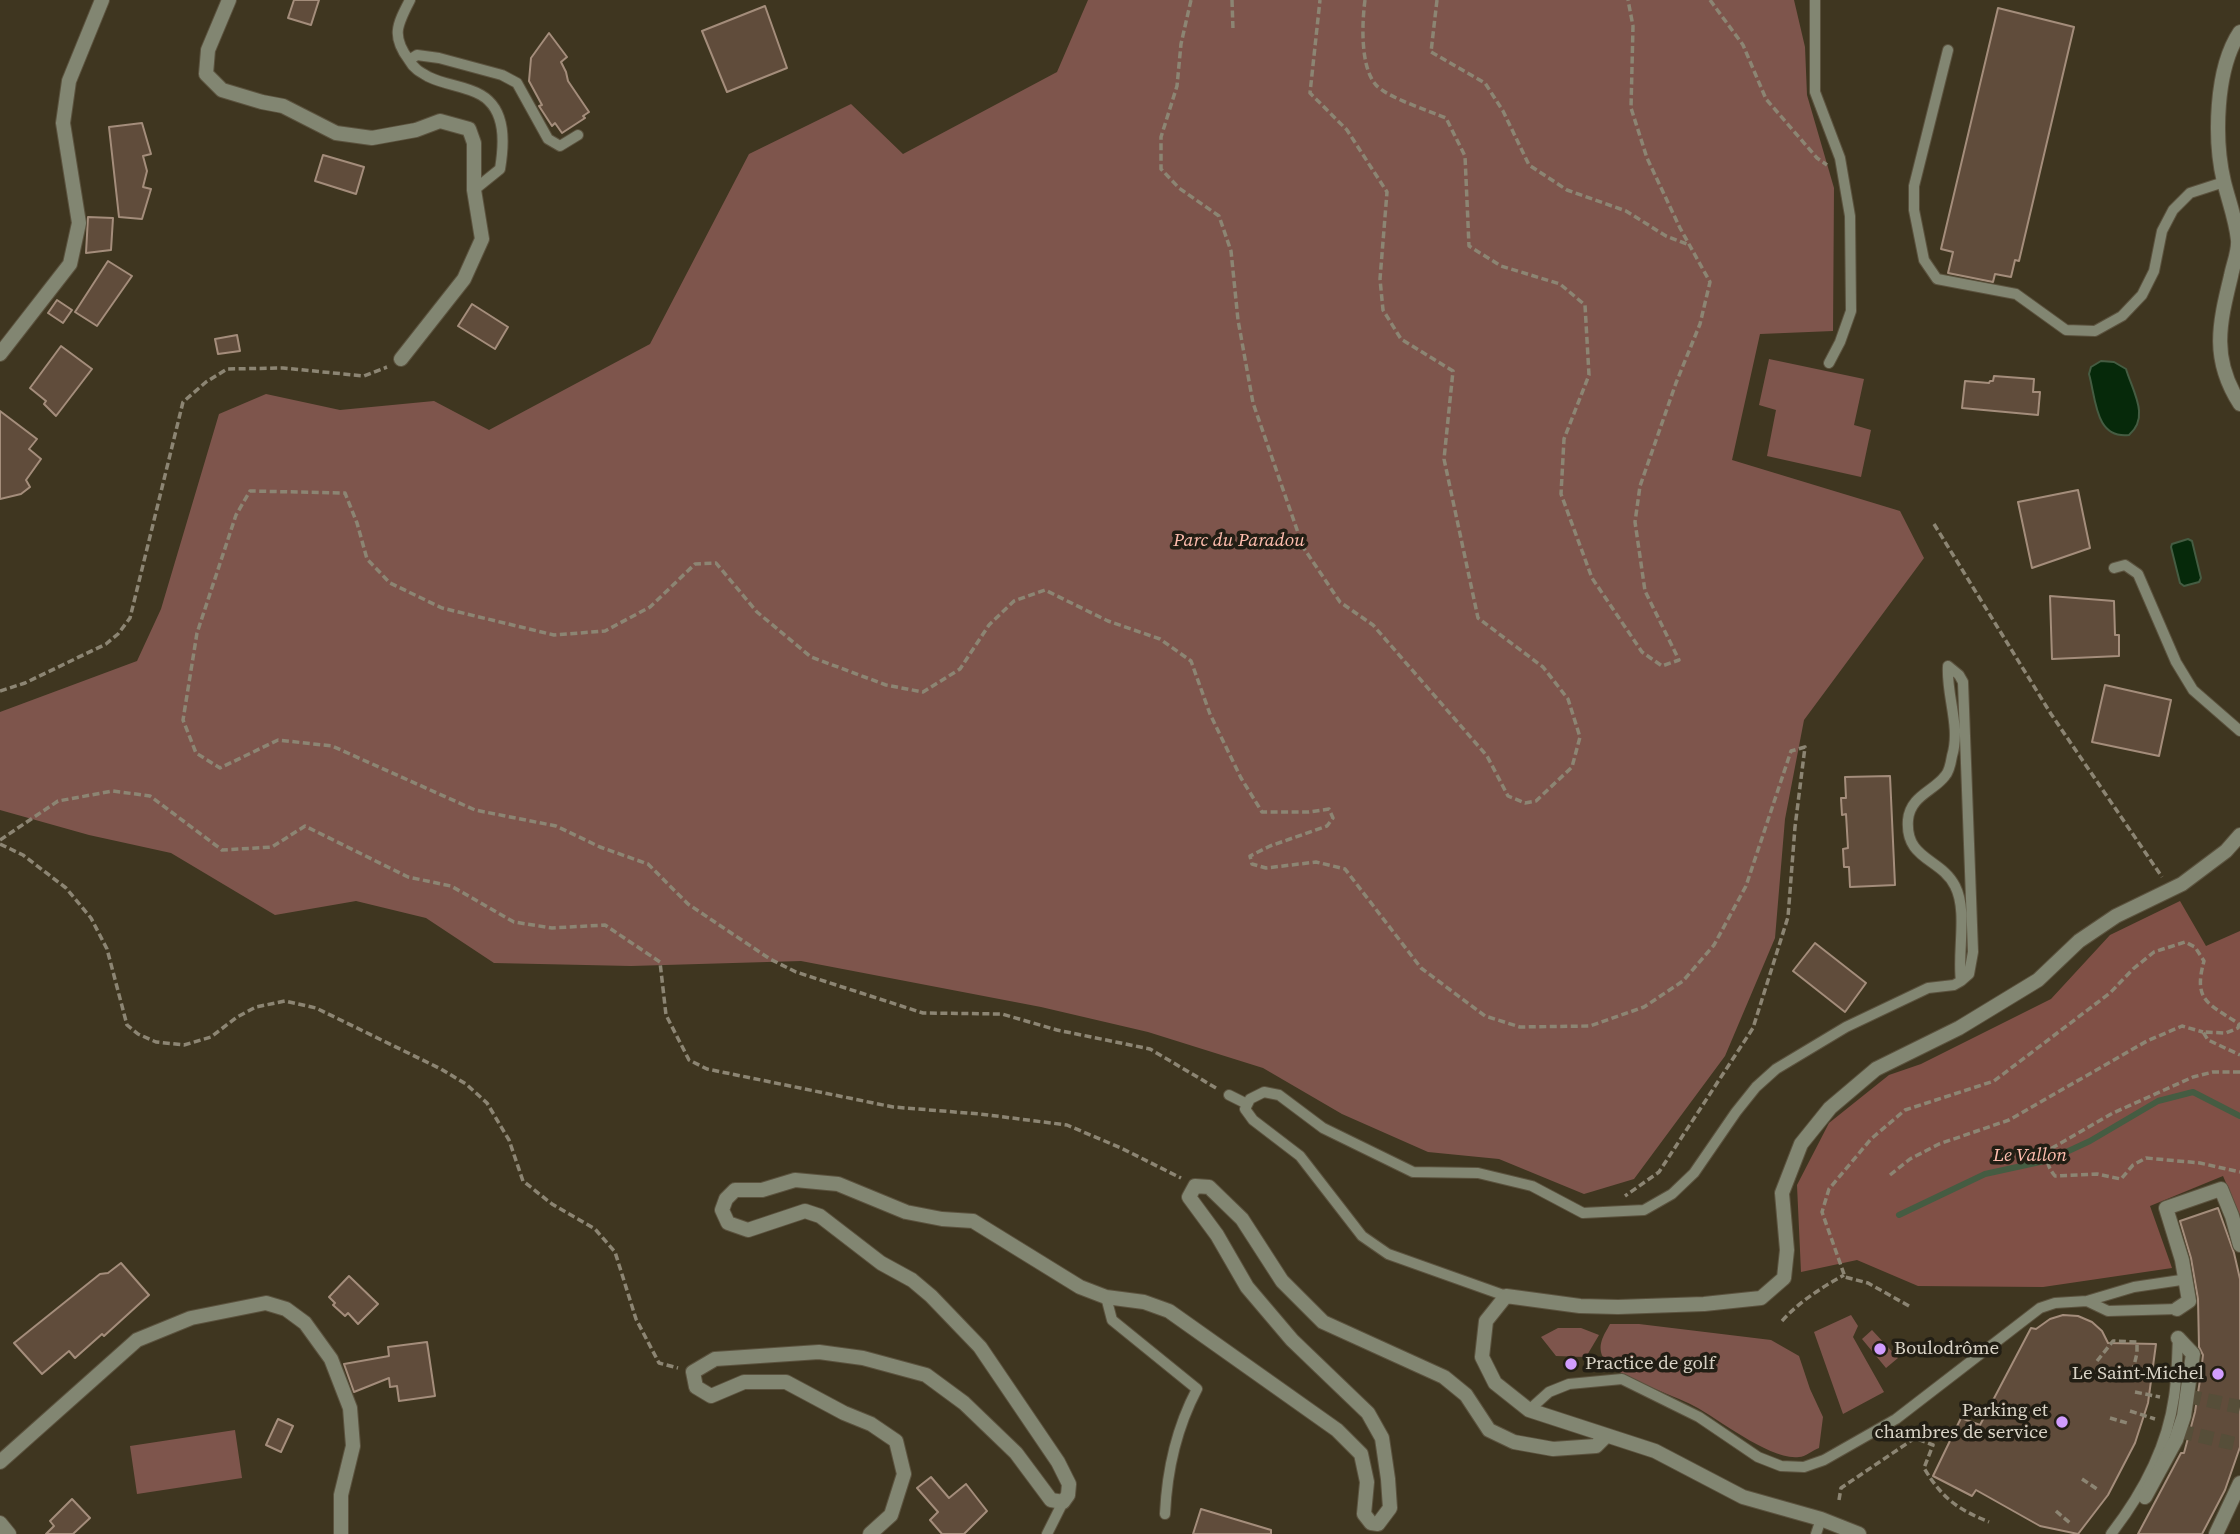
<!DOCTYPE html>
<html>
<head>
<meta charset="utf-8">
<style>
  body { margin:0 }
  canvas { display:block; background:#3f3620 }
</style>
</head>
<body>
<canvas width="2240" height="1534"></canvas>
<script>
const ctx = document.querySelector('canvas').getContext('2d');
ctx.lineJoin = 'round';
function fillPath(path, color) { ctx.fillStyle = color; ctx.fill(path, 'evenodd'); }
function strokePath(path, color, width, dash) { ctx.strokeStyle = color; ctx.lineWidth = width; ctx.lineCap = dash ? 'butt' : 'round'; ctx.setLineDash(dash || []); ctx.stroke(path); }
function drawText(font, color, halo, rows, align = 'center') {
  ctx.font = font + ' "Source Serif 4",serif'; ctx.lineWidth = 7; ctx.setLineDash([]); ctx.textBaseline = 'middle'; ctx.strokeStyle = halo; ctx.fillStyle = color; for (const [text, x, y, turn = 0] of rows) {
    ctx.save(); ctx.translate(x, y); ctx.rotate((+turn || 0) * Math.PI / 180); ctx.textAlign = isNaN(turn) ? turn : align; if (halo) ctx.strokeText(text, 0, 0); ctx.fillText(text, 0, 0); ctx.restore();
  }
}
fillPath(new Path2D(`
  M1088,0H1794L1805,47L1807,95L1834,188L1833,331L1760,334L1732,460L1900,511L1924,558L1804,720L1785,819L1775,938L1725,1056L1634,1179L1584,1194L1499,1159L1428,1152L1342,1114L1263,1068L1148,1032L1041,1007L801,961L631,966L494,963L426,918L356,901L275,915L171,853L89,835L0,810V712L137,661L161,609L219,414L266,394L340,410L434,401L489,430L650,344L749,154L851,104L903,154L1057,72Z
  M1769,359L1864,379L1854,425L1871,430L1861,477L1767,456L1776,410L1759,405Z
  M1851,1315L1858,1326L1853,1337L1884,1392L1843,1414L1814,1332Z
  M1610,1324H1639L1771,1340L1799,1356L1810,1389L1823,1417L1819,1448C1813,1450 1805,1457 1799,1457C1771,1461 1719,1419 1694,1406C1674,1395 1615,1376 1604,1359C1596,1346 1604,1335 1610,1324Z
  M1558,1328H1581L1599,1335L1586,1357L1556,1356L1541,1337Z
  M1872,1330L1898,1358L1886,1368L1862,1339Z
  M235,1430L242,1478L137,1494L130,1446Z`), '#7e554c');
fillPath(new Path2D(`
  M2180,901L2206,946L2240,931V1215L2223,1176L2150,1206L2172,1268L2043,1287L1918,1286L1857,1260L1801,1272L1797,1185L1829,1123L1889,1075L1921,1064L2051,999L2110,935Z`), '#805046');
const water = new Path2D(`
  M2101,361L2114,362L2126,369C2133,392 2150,417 2129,435C2095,439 2096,399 2089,374L2091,367Z
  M2188,539L2192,541L2201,578L2199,582L2184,586L2180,583L2171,547L2172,544Z`);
fillPath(water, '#06290a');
strokePath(water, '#455c42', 2);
strokePath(new Path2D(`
  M1899,1215L1985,1174L2049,1160L2090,1141L2158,1101L2193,1092L2240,1116`), '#455c42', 6);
const building = new Path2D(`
  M294,0H319L311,25L288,18Z
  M765,6L787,68L727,92L702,31Z
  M1998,8L2074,27L2019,261L2015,260L2011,277L1995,274L1993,282L1948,273L1953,252L1941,249Z
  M549,33L567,57L561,62L566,72L568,81L589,112L583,116L585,118L562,133L555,123L552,126L539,106L542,105L529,81L531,58Z
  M142,123L151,154L143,156L147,171L143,187L151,189L142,219L119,217L109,127Z
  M323,155L364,167L356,194L315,181Z
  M88,217L113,218L111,250L86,253Z
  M108,261L132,276L97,326L75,312Z
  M57,300L72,310L63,323L48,313Z
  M472,304L508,327L495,349L458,326Z
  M237,335L240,351L218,354L215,339Z
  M61,346L92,369L56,416L44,404L46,401L30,388Z
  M1994,376L2034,379L2033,392H2040L2038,415L1962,408L1965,381L1989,383L1990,381H1993Z
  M0,411L37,439L29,449L41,459L26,480L30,487L21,494L0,499Z
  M2078,490L2090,548L2032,568L2018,502Z
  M2050,596L2114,601L2115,635H2119V656L2052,659Z
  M2105,685L2171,700L2159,756L2092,742Z
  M1890,776L1895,885L1850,887L1849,867H1844L1843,849L1848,848L1846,814L1842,815L1841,798H1846L1845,777Z
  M1815,943L1866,983L1845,1012L1793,971Z
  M2218,1208L2234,1253L2240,1279V1447L2225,1490L2202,1534H2138L2181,1453H2184L2195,1412L2200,1380L2203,1355L2199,1347L2198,1299L2191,1258L2180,1221Z
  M121,1263L149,1295L104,1336L102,1334L75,1358L69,1351L42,1374L14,1343L100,1274L108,1273Z
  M349,1276L378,1304L358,1324L348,1313L345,1316L333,1305L335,1303L329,1297Z
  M2063,1315L2078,1316L2092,1322L2102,1331L2108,1343L2156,1344L2148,1403L2135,1443L2108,1495L2078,1534L2040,1526L1976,1490L1972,1496L1933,1476L1961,1418L1980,1425L2031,1328L2036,1329L2050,1319Z
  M427,1342L435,1396L399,1401L397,1386L390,1387L389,1378L354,1392L344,1364L389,1356L388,1347Z
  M278,1419L293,1426L281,1452L266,1445Z
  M931,1477L949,1498L966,1484L987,1511L964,1534H942L930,1520L938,1512L917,1488Z
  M72,1499L90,1518L73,1534H46L54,1526L50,1521Z
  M1201,1509L1271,1530V1534H1193Z`);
fillPath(building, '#604c3b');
strokePath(building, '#a48d7b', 2);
strokePath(new Path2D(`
  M2187,1396L2240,1407
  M2179,1431L2240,1445`), '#564e39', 14, [14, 7]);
const service = new Path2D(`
  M1815,0V92L1840,158L1850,216L1851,311L1840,342L1829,363
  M1948,50L1914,186V210L1924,260L1937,279L2016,294L2066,330L2095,331L2122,316L2142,295L2154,271L2162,231L2173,210L2190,193L2224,182
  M409,60C391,36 397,25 410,0
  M474,190L500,169C504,145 507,110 481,95C466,86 445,85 429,77C420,72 414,69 409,60L417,55L439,58L502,75L517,83L548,139L560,146L578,135
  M2114,568L2125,565L2138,574L2176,662L2193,690L2240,731
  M1229,1095L1247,1104
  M1506,1296L1388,1254L1362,1236L1300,1156L1253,1120L1245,1109L1250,1099L1264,1092L1279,1095L1323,1128L1413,1172L1478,1173L1532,1186L1583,1213L1644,1210L1672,1194L1694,1173L1736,1112L1756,1087L1776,1069L1846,1027L1928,988L1954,985L1961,981L1969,974L1973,952L1963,682L1959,675L1948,666C1946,695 1961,727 1952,756C1951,762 1949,772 1945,776C1934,791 1910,796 1908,820C1905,860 1941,858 1955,886C1968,911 1957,952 1961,981
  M1106,1297L1112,1320L1197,1389C1176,1429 1167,1469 1165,1514
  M2087,1301L2134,1287L2181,1280
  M1529,1410L1549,1392L1569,1384L1622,1379L1699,1417L1758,1457L1781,1466L1804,1467L1824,1460L1896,1419L2040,1308L2055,1303L2087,1301L2108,1311L2177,1309
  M1047,1534L1063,1502
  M1816,1534L1821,1519
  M2111,1534C2142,1494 2167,1447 2174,1397C2177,1378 2177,1357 2178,1338`);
const pedestrian = new Path2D(`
  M2177,1309L2189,1301L2182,1260L2166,1208L2221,1189L2232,1216L2240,1245
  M2145,1497L2176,1440L2184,1416L2193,1354L2178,1338
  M2216,1534L2240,1483`);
const minor = new Path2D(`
  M229,0L208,50L206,74L222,90L262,102L283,106L336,133L372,138L416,130L440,121L469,129L474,143V190L482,239L464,279L401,359
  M2240,32C2215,69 2214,140 2224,182C2229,202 2236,220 2238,240C2239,251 2233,265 2231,276C2219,325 2211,359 2240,404
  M0,354L70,264L79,223L63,123L69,81L102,0
  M0,1462L137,1340L191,1318L266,1303L286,1309L305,1323L331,1359L350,1408L353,1446L341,1495V1534
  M0,1523L9,1534
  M870,1534L891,1515L904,1474L896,1441L871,1424L844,1413L786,1382H744L711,1396L696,1387L693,1372L715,1359L819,1352L863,1358L926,1375L964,1403L1016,1453L1051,1500L1063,1502L1068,1495L1069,1484L1058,1462L980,1347L931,1296L912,1280L881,1263L820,1216L805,1211L748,1230L728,1223L722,1210L726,1199L735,1190H762L795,1180L838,1184L906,1212L942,1219L973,1221L1080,1287L1106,1297L1144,1302L1169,1311L1337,1430L1361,1454L1367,1482L1364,1514L1371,1523L1378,1524L1390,1508L1388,1479L1382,1438L1368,1413L1292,1340L1247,1287L1217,1235L1189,1197L1195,1186L1209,1187L1242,1219L1282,1281L1323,1322L1444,1377L1466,1395L1489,1430L1514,1442L1553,1449L1596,1446L1606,1436
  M1859,1534L1821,1519L1743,1497L1655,1451L1529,1410L1495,1383L1482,1357L1486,1321L1506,1296L1580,1306L1618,1307L1704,1304L1761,1298L1784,1278L1787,1250L1782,1193L1801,1144L1830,1108L1876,1069L1959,1028L2038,980L2079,941L2116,916L2182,884L2226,851L2240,835`);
strokePath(service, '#5b523e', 12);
strokePath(pedestrian, '#5b523e', 16);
strokePath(minor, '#5b523e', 16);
strokePath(new Path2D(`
  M1191,0L1181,44L1177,86L1161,137V169L1179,188L1219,216L1231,251L1238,320L1253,403L1303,547L1340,602L1373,625L1487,756L1508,796L1525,803L1536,801L1572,767L1580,737L1568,699L1543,667L1478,618L1444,459L1453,371L1401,339L1383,310L1380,279L1387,192L1347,130L1310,93L1320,0
  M1232,0L1233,30
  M1365,0C1362,23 1360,67 1376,85C1388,98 1430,111 1446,118L1465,156L1469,246L1501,266L1560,284L1585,305L1589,375L1564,439L1561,494L1592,578L1642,652L1662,666L1679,660L1645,591L1635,522L1640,486L1676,383L1700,324L1710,282L1680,228L1647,158L1631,108L1633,26L1628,0
  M1437,0L1431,52L1485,83L1503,111L1529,165L1567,190L1626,211L1666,236L1687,244
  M1710,0L1743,45L1766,99L1817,158L1827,165
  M1934,524L2051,714L2162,877
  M0,691L25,683L106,644L118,634L130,618L183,402L206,382L227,369L283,368L364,376L387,367
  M0,840L58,801L113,791L150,796L222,850L272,847L305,826L408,877L451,886L514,922L552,928L605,925L660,962L666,1015L689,1060L707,1069L893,1107L980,1114L1067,1125L1121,1148L1181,1178
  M0,844L23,855L66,888L91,918L107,949L127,1025L138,1034L156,1042L184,1045L211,1037L237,1017L256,1007L285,1001L316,1008L441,1069L466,1084L487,1103L509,1140L523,1181L552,1204L595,1229L615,1252L636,1319L659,1363L678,1368
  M2240,1072H2213L2193,1077L2113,1113L2052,1148C2045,1159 2047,1166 2055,1176L2097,1174L2121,1179L2133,1165L2146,1158L2200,1163L2240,1172
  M1216,1088L1150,1049L1057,1030L1002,1014L923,1013L796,972L770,959L688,904L648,864L600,847L556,826L475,810L332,746L278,740L220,768L196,753L183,720L197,633L236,515L250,491L345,493L357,523L367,559L390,583L442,608L554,635L605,631L650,607L695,564L716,563L757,612L811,657L886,685L923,692L960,669L989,625L1014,601L1045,590L1108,621L1160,639L1191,661L1210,714L1241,778L1262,812H1309L1329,809L1333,818L1327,826L1270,846L1250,856L1252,864L1266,868L1316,862L1345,869L1421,968L1485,1016L1520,1027L1590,1026L1644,1007L1683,981L1714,945L1746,886L1791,751L1805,747L1795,827L1788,917L1753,1028L1659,1172L1625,1196
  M1890,1175L1910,1159L1939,1144L2009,1120L2147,1041L2182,1026L2203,1032
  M1909,1306L1868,1283L1845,1277L1822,1212L1829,1189L1871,1139L1905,1110L1994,1081L2110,993L2133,969L2154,952L2185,942L2195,947L2204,961C2193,1001 2208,1003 2239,1024L2238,1028L2226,1033L2203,1032L2208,1040L2240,1055
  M1782,1321C1800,1301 1821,1288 1844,1275
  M2097,1361L2113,1341L2137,1342V1353L2133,1370
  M2135,1392L2160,1397
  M2130,1411L2155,1419
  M2110,1418L2127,1423
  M2082,1479L2097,1489
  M1839,1500L1841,1488L1915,1438L1933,1445L1924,1468C1942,1498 1957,1509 1989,1522
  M2056,1511L2070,1523`), '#8c8573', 3.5, [7, 3.5]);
strokePath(service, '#828672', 10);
strokePath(pedestrian, '#828672', 14);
strokePath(minor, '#828672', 14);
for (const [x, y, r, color] of [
  [1880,1349,7,"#d19dfe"],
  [1571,1364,7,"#d19dfe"],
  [2218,1374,7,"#d19dfe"],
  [2062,1422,7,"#d19dfe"]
]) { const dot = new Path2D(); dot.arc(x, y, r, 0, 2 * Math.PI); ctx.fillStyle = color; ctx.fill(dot); strokePath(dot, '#221e14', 2.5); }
drawText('italic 19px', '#febdae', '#221e14', [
  ["Parc du Paradou",1239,541],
  ["Le Vallon",2030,1156]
]);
drawText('19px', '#d9d3c6', '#221e14', [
  ["Boulodrôme",1894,1349],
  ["Practice de golf",1585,1364],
  ["Le Saint-Michel",2204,1374,"right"],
  ["Parking et",2048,1411,"right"],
  ["chambres de service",2048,1433,"right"]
], 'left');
</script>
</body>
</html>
